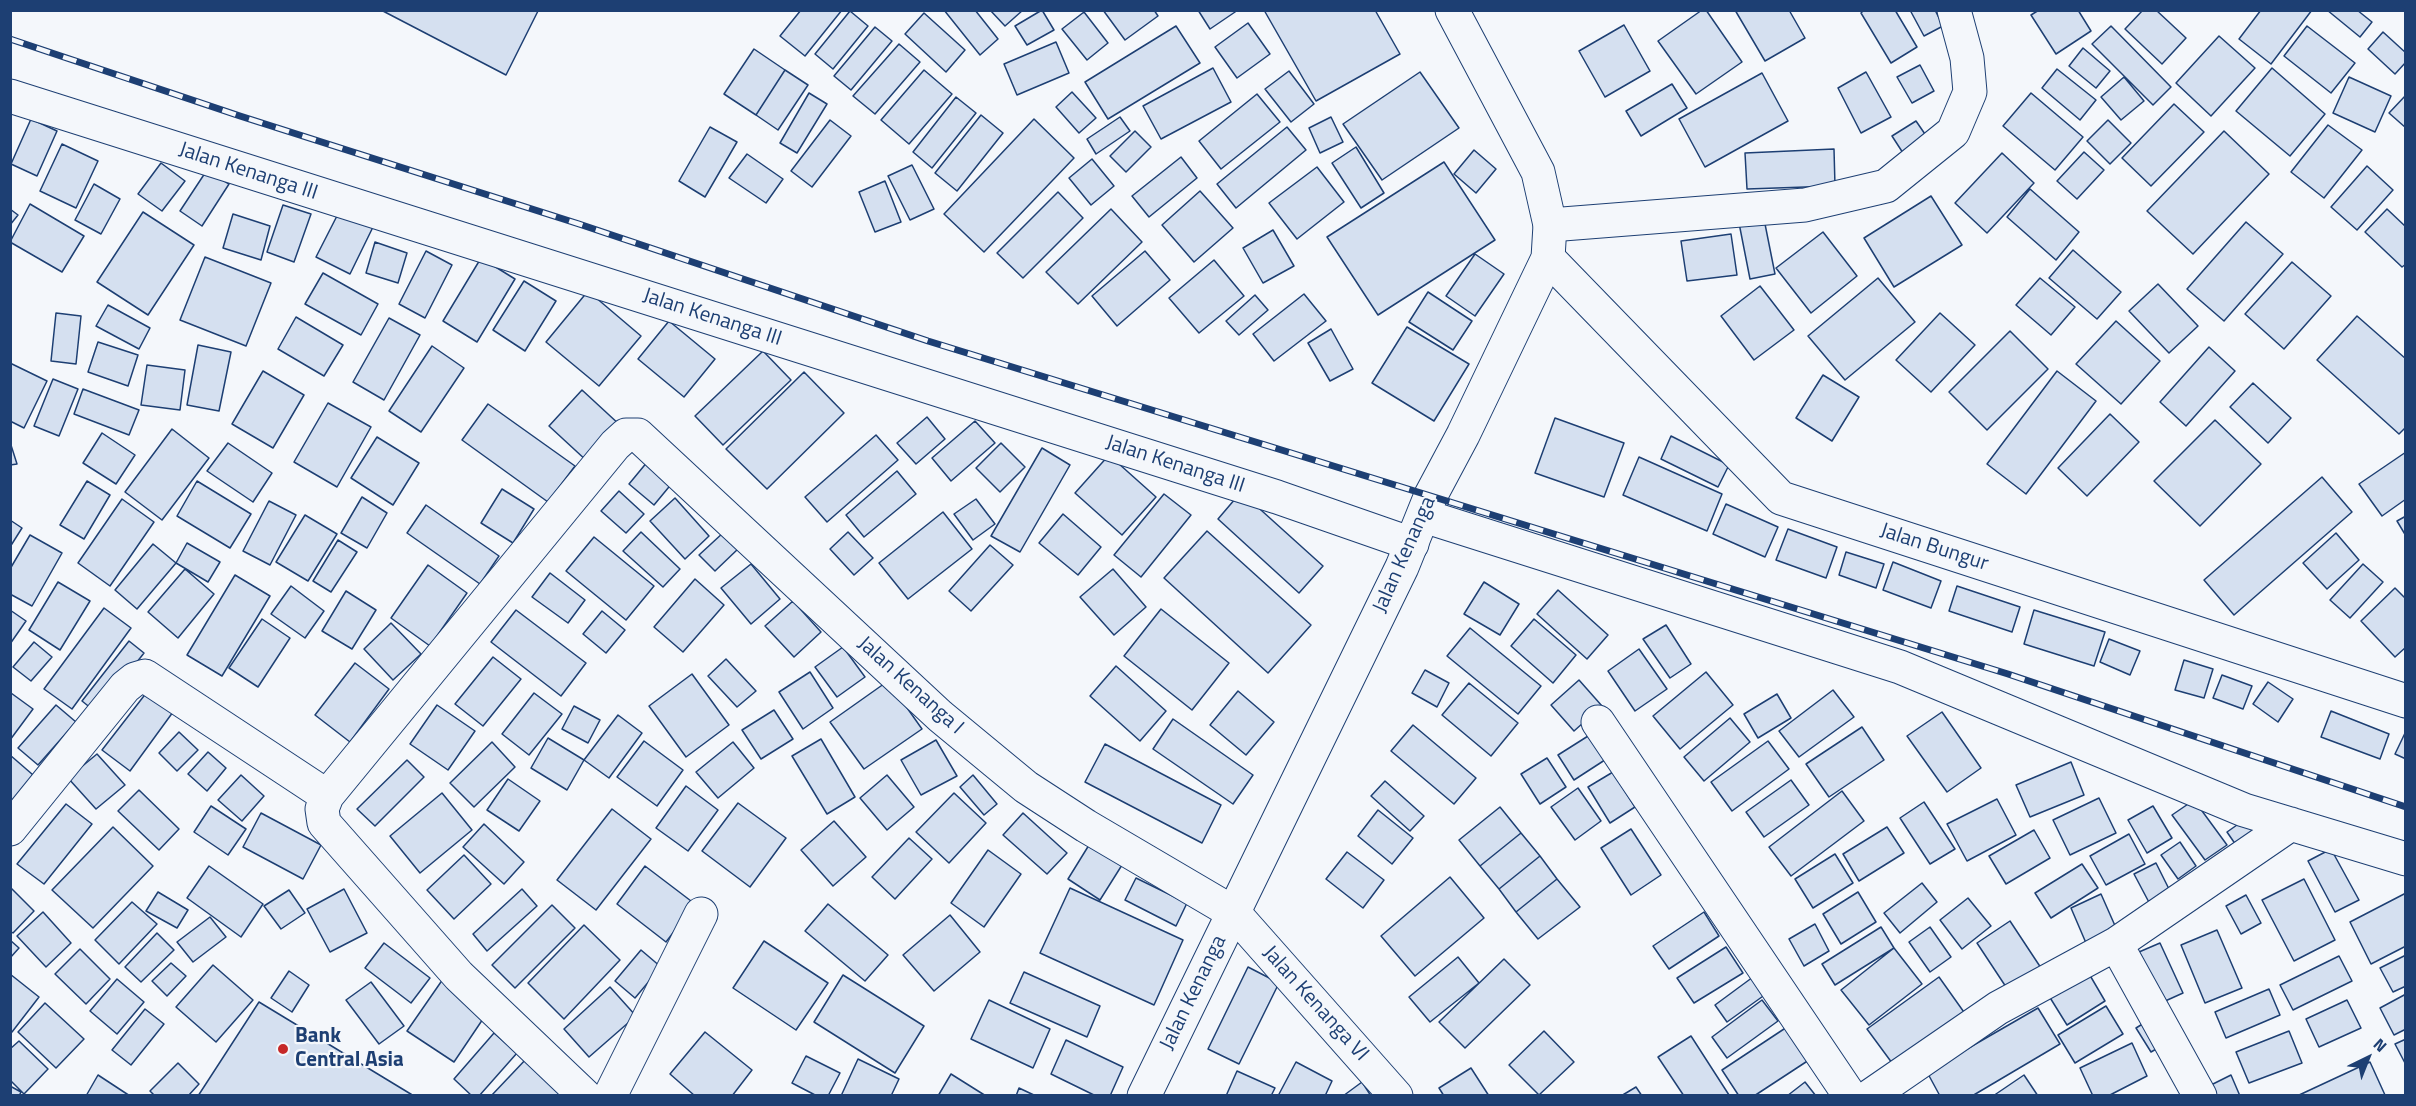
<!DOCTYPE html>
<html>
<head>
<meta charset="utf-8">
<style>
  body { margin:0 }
  #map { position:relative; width:2416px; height:1106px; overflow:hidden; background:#f4f7fb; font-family:"Titillium Web",sans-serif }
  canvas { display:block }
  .frame { position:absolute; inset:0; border:12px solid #1d3f73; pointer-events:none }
  .north { position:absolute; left:2338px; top:1028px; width:60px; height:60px; -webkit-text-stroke:4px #f4f7fb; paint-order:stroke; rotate:43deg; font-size:16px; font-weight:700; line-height:24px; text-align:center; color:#1d3f73 }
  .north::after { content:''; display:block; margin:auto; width:21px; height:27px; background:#1d3f73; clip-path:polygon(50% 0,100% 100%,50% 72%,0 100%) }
</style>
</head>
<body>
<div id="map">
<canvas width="2416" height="1106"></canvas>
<div class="frame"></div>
<div class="north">N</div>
</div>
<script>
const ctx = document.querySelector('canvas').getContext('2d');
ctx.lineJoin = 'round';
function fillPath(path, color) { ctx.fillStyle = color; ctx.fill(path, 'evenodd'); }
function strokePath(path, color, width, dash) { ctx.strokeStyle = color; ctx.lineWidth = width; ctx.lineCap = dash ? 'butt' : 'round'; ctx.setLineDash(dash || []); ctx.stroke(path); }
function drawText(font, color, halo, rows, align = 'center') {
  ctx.font = font + ' "Titillium Web",sans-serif'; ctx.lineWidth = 4.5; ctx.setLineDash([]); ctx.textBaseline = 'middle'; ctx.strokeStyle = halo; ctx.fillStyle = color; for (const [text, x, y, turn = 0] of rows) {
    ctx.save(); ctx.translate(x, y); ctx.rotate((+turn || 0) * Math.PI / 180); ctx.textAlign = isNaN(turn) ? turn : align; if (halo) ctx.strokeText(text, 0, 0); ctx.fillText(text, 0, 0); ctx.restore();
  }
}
const building = new Path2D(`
  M381,10H538V11L506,75Z
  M801,10H842L805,56L780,36Z
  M944,10H975L998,39L980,55Z
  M990,10H1023L1005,26Z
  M1042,10L1054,30L1027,45L1015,26Z
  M1103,10H1154L1158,16L1125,40Z
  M1198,10H1238L1210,29Z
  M1264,10H1375L1400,54L1316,101Z
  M1702,10H1706L1742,62L1696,94L1658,41Z
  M1735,10H1789L1805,38L1765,61Z
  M1864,10H1895L1917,47L1891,63L1861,13Z
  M1910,10H1935L1943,26L1924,36Z
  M2039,10H2078L2091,31L2056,54L2031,15Z
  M2143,10H2156L2186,38L2162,64L2125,29Z
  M2261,10H2312L2271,64L2239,39Z
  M2327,10H2357L2372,22L2360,37Z
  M850,11L868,26L833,69L815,54Z
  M1084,12L1108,43L1087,60L1062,29Z
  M924,13L965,50L946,72L905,34Z
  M1248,23L1270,54L1237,78L1215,47Z
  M1624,25L1650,71L1605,97L1579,51Z
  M1176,26L1200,63L1108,119L1085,82Z
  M2111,26L2171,87L2153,105L2092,44Z
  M2307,26L2355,63L2331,93L2284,56Z
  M875,27L892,41L851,90L834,76Z
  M2383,32L2406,53V62L2395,74L2368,49Z
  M2219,36L2255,68L2211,116L2176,83Z
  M1056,42L1069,73L1017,95L1004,64Z
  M899,44L920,62L875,114L853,96Z
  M2083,48L2110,71L2096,88L2069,66Z
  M754,49L785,70L756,115L724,94Z
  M1920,65L1934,91L1912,103L1897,77Z
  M1213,68L1231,102L1161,139L1143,106Z
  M2272,68L2325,114L2290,156L2236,111Z
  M2057,69L2096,100L2080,120L2042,88Z
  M785,70L808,85L778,130L756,115Z
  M924,70L952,94L909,144L881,120Z
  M1289,71L1314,104L1291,122L1265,89Z
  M1420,72L1459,128L1382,180L1343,124Z
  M1866,72L1891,117L1861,133L1838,88Z
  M1762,73L1788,121L1705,167L1679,119Z
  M2124,77L2144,101L2121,120L2101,97Z
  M2349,77L2391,96L2375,132L2333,113Z
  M1672,84L1687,108L1641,136L1626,111Z
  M1072,92L1096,118L1079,133L1056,107Z
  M809,93L827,104L797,153L780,143Z
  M2031,93L2083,137L2055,170L2003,126Z
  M1257,94L1280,122L1221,169L1199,141Z
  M2406,95V128L2389,113Z
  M956,97L976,113L932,168L913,152Z
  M2174,104L2204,132L2151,186L2122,158Z
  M981,115L1003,133L957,191L935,173Z
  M1120,117L1130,131L1096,154L1087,139Z
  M1331,117L1343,142L1320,153L1309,128Z
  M31,119L57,131L37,176L11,164Z
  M1034,119L1074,158L984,252L944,214Z
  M830,120L851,136L812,187L791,171Z
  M2108,120L2131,143L2110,164L2087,141Z
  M1916,121L1927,137L1903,153L1892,136Z
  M2328,125L2362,150L2324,198L2291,172Z
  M710,127L737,142L705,197L679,181Z
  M1287,127L1306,150L1236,208L1217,184Z
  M1135,131L1151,147L1126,172L1110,156Z
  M2224,131L2269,174L2193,254L2147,211Z
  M62,144L98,161L76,208L40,191Z
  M1356,147L1384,193L1361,208L1332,163Z
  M1834,149L1835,186L1747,189L1745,153Z
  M1474,150L1496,169L1476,193L1454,174Z
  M2084,152L2104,170L2077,199L2057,181Z
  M2002,153L2034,183L1987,233L1955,203Z
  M747,154L783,179L766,203L729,178Z
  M1181,157L1197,178L1149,217L1132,196Z
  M1092,159L1114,186L1091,205L1069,178Z
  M1444,162L1495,240L1378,315L1327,237Z
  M161,163L185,181L162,211L138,194Z
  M912,165L934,209L910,220L888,176Z
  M2367,166L2393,190L2357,230L2331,207Z
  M1317,167L1344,202L1297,239L1269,203Z
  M207,170L229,184L202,226L180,211Z
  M885,181L901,222L875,232L859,192Z
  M94,184L120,199L101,234L75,220Z
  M2030,189L2079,232L2056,260L2007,217Z
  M1200,191L1233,228L1194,262L1162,225Z
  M1058,192L1083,218L1023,278L997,253Z
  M1931,196L1962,245L1894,287L1864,238Z
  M30,204L84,236L62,272L10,242Z
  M283,205L311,214L294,262L267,252Z
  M10,209L18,215L10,225Z
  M1111,209L1142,242L1078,304L1046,272Z
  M2387,209L2406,227V264L2402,267L2365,232Z
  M340,210L373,227L350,274L316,257Z
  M143,212L194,245L148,315L97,282Z
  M233,214L270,226L261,260L223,248Z
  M1764,219L1775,274L1750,279L1739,223Z
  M2246,222L2283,254L2224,321L2187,289Z
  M1273,230L1294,266L1263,283L1243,248Z
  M1823,232L1857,276L1811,313L1776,268Z
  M1731,234L1737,275L1687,281L1681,241Z
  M375,242L407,253L398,283L366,273Z
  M2073,250L2121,292L2097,319L2049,278Z
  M426,251L452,265L425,318L399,304Z
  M1145,251L1170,280L1117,326L1092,296Z
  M1475,254L1504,274L1475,316L1446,296Z
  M205,257L271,283L246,346L180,320Z
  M481,258L515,279L477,342L443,321Z
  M1214,260L1244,296L1199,333L1169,298Z
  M2292,262L2331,296L2284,349L2245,314Z
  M323,273L378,304L361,335L305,304Z
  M1878,278L1915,322L1845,380L1808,336Z
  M2040,278L2075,307L2051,335L2016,305Z
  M524,281L556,301L525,351L493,330Z
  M2158,284L2198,326L2169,353L2129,311Z
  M1760,286L1794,330L1754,360L1721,316Z
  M588,291L641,336L599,386L546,342Z
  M1428,292L1472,321L1453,350L1409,322Z
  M1304,294L1326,321L1274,361L1253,334Z
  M1255,295L1268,310L1239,335L1226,321Z
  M108,305L150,328L139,349L96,326Z
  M56,313L81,316L76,364L51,361Z
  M1940,313L1975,345L1931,392L1896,360Z
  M2357,316L2406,359V427L2399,434L2317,360Z
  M296,317L343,345L324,376L278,349Z
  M389,318L420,335L384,400L353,382Z
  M669,321L715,359L684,397L638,359Z
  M2116,321L2160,361L2121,404L2076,364Z
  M1407,327L1469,364L1434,421L1372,383Z
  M1331,329L1353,369L1330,381L1308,343Z
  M2010,331L2048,369L1987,430L1949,392Z
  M98,342L138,355L128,386L88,372Z
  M198,345L231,352L219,411L187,405Z
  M432,346L464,368L421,432L389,411Z
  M2209,347L2235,371L2186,426L2160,402Z
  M763,351L791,380L723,445L695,416Z
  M10,363L47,381L24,428L10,421Z
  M147,365L185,370L180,410L141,405Z
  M263,371L304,395L273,448L232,424Z
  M2057,371L2096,401L2026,494L1987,464Z
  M804,372L844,413L767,489L726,449Z
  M1823,375L1859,397L1832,441L1796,418Z
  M53,379L78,389L59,436L34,426Z
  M2253,383L2291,418L2268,443L2230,407Z
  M83,389L139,410L129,435L74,414Z
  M582,390L621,426L588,462L549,426Z
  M328,403L371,427L337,487L294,462Z
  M488,404L575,466L548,502L462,440Z
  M2110,414L2139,442L2087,496L2058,468Z
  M927,417L945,439L916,464L897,443Z
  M1555,418L1624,443L1604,497L1535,473Z
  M2215,420L2261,464L2200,526L2154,481Z
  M975,421L995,443L951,481L932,458Z
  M172,429L209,458L162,520L125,492Z
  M102,433L135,455L116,484L83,463Z
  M876,435L898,460L827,522L805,497Z
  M1671,436L1729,465L1718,487L1661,459Z
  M377,437L419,463L393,505L351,478Z
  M10,442L17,464L10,465Z
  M228,443L272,473L253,502L207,471Z
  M1001,443L1025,467L1000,492L976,468Z
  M1042,448L1070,465L1020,552L991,536Z
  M2406,452V499L2382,516L2359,484Z
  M653,455L678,476L654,505L629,484Z
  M1109,455L1156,497L1122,535L1075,493Z
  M1639,457L1722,494L1707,531L1623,495Z
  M897,471L916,494L864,537L846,515Z
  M2322,477L2352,512L2234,615L2204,580Z
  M87,481L110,495L84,539L60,525Z
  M197,481L251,514L230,548L177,516Z
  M502,489L534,509L513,543L481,523Z
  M619,491L644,514L626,533L601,511Z
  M1241,492L1323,566L1299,593L1218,519Z
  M1164,494L1191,515L1141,577L1114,555Z
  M362,497L387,513L367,548L341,533Z
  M675,498L709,536L685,559L650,521Z
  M122,499L154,522L110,586L78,563Z
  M976,499L995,524L973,540L954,514Z
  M269,501L296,515L270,565L243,551Z
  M1726,504L1778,527L1765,557L1713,534Z
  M426,505L499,556L480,584L407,533Z
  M943,512L972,549L908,599L879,563Z
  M1063,514L1101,547L1078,575L1039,543Z
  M305,515L337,534L308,581L276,562Z
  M2406,516V536L2397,521Z
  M10,520L22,528L10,547Z
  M1788,529L1837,547L1826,578L1776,560Z
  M1207,531L1311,625L1268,673L1164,578Z
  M641,532L680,569L663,587L623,551Z
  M724,532L739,548L715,571L699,555Z
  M848,532L873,558L854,575L830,549Z
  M2336,533L2359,560L2327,589L2303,563Z
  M30,535L62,553L32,606L10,594V569Z
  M594,537L654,586L626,620L566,571Z
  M338,540L357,552L331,592L313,581Z
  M187,543L220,562L208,582L176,563Z
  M153,544L176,563L137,609L115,590Z
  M990,545L1013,565L971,611L949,591Z
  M1846,552L1884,564L1876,588L1839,575Z
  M1893,562L1941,581L1931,608L1883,590Z
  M751,564L780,599L751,624L721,588Z
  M2363,564L2383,582L2350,618L2330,600Z
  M428,565L467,593L430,646L391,618Z
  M185,569L214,594L178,638L148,612Z
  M1113,569L1146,607L1114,635L1080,597Z
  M550,573L585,600L568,623L532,597Z
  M235,575L270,596L222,676L187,655Z
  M695,579L724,605L683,652L654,627Z
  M58,582L90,601L60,650L29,630Z
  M1484,582L1519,604L1500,635L1464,614Z
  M291,586L324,611L305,638L271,614Z
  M1957,586L2020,607L2012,632L1949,611Z
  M2395,588L2406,599V647L2395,657L2361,621Z
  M1558,590L1608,635L1587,659L1537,614Z
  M346,591L376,610L352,649L322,631Z
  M793,601L821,632L794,657L765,626Z
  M104,608L131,628L72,709L44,689Z
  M1161,609L1229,663L1192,710L1124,656Z
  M10,610L26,621L10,644Z
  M516,610L586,663L561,696L491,642Z
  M2034,610L2105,632L2094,666L2024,644Z
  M602,611L625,630L606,653L583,634Z
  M262,619L290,638L258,687L229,668Z
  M1534,619L1576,655L1553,683L1511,646Z
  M391,623L421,654L393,680L364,649Z
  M1666,625L1691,664L1670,678L1643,639Z
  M1470,628L1541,686L1518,714L1447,656Z
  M2109,639L2140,651L2130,675L2100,662Z
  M129,641L144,653L97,713L82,701Z
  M34,642L52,657L31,681L13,667Z
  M843,647L865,677L837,697L815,667Z
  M1639,649L1667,689L1635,711L1608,671Z
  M493,657L521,679L483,726L455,704Z
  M726,659L756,691L737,707L708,676Z
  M2184,660L2213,669L2204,698L2175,690Z
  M355,663L389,689L350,742L315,715Z
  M1116,666L1166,711L1140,741L1090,696Z
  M1425,670L1449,683L1437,707L1412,693Z
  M810,672L833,708L803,729L779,692Z
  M1706,672L1733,705L1680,749L1653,716Z
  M692,674L729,725L686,757L649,706Z
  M2222,675L2252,686L2243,709L2213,698Z
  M1579,680L1602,706L1574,731L1551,705Z
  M888,681L922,729L864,769L830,722Z
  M2268,682L2293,699L2278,722L2253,704Z
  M1469,683L1518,723L1491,756L1442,715Z
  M1833,690L1854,717L1799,757L1779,731Z
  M1238,691L1274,722L1246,755L1210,725Z
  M147,692L173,712L130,771L102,750Z
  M11,693L33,709L10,740V694Z
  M534,693L562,714L529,755L502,734Z
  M1777,694L1791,718L1758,738L1744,714Z
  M56,705L76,722L38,765L18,748Z
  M437,705L475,731L448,770L410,744Z
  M574,706L600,720L588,743L562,729Z
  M774,710L793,739L761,759L742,730Z
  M2331,711L2389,734L2380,759L2321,737Z
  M1942,712L1981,768L1947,792L1907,736Z
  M618,715L642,733L609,778L584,760Z
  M1730,718L1750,742L1704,781L1684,757Z
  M1173,719L1253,775L1233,804L1153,749Z
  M1413,725L1476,778L1454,804L1391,751Z
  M1862,727L1884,760L1829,797L1806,764Z
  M1596,731L1611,756L1574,780L1558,755Z
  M2406,731V759L2395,754Z
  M179,732L198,750L177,771L159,753Z
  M548,738L584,760L567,790L531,768Z
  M821,739L855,797L827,814L792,756Z
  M936,740L957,776L921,795L901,760Z
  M644,741L683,770L657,806L617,777Z
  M1768,741L1789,769L1732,811L1711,782Z
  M492,742L515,767L474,807L450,783Z
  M733,742L754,768L718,798L696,772Z
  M1105,744L1221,805L1202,843L1085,782Z
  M208,752L226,768L207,791L188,774Z
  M97,754L125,785L96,809L68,778Z
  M10,755L40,781L10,815Z
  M1547,758L1566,787L1540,804L1521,774Z
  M407,760L424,777L375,826L357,809Z
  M2071,762L2084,795L2030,817L2016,785Z
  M1613,772L1635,807L1610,823L1588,787Z
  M241,775L264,796L242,821L218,800Z
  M887,775L914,807L887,830L860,798Z
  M973,775L997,804L984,815L960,787Z
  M508,779L540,801L519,831L487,810Z
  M1791,780L1809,805L1764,837L1746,812Z
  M1385,781L1424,816L1410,831L1371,796Z
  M686,786L718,810L688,851L656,828Z
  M1578,788L1601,821L1575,840L1551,807Z
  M139,790L179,829L159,850L118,811Z
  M1842,791L1864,821L1791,876L1769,847Z
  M442,793L472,830L420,873L390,836Z
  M954,793L986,823L949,863L916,832Z
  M2099,798L2116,833L2070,855L2053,820Z
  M1997,799L2016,835L1967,861L1947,824Z
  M2194,800L2227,845L2205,860L2172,815Z
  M1924,802L1955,849L1930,864L1900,818Z
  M738,803L786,838L750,887L702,851Z
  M66,804L92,824L44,884L17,864Z
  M211,806L246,829L228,855L194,832Z
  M2153,806L2172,838L2147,853L2128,820Z
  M1500,807L1521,833L1480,866L1459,840Z
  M612,809L651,839L596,910L557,880Z
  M1378,810L1413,838L1392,864L1358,836Z
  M261,813L321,845L303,879L243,847Z
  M1023,813L1067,853L1047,874L1003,835Z
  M2247,818L2257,834L2238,848L2227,832Z
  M834,821L866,857L833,886L801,850Z
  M484,824L524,862L504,884L463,847Z
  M113,827L153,866L93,928L52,890Z
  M1887,827L1904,853L1859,881L1843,854Z
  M1631,829L1661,875L1631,895L1601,848Z
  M2034,830L2050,858L2006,884L1989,856Z
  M1521,833L1540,856L1499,889L1480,866Z
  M2129,834L2145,864L2106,885L2090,856Z
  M909,838L932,859L895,899L872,877Z
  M2180,842L2196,866L2178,879L2161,855Z
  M1089,845L1122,865L1100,900L1068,879Z
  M2331,849L2359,900L2335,912L2308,861Z
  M988,850L1021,874L984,927L951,903Z
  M1347,852L1384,880L1363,908L1326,879Z
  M1835,854L1853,883L1813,908L1795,879Z
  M464,855L491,884L454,919L427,890Z
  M1540,856L1557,879L1516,912L1499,889Z
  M2156,863L2173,897L2152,908L2134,874Z
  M2082,864L2098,888L2051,918L2035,893Z
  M209,866L263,904L241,937L187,898Z
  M645,866L695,904L666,942L617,904Z
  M1450,877L1484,918L1415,976L1381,936Z
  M1136,878L1187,903L1176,926L1125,900Z
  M1557,879L1580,907L1538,939L1516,912Z
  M2304,879L2335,940L2294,961L2262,900Z
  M1922,883L1937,902L1900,933L1884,913Z
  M10,887L34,911L13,933L10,931Z
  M1070,888L1183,940L1154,1005L1040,953Z
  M344,889L367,933L330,952L307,909Z
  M522,889L537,906L487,951L473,934Z
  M289,890L305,913L281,929L264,906Z
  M158,892L188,910L177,928L146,911Z
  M1858,892L1876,922L1841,944L1823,914Z
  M2406,893V946L2371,964L2350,922Z
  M2101,894L2120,937L2089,950L2071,908Z
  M2246,895L2261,923L2241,934L2226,906Z
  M1968,898L1991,926L1962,949L1940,920Z
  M132,902L157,924L119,964L95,940Z
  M828,904L888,955L865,981L805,931Z
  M552,905L575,928L515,988L492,965Z
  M43,912L71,943L46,967L17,936Z
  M1704,912L1719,936L1669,969L1653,946Z
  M950,915L980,952L934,991L903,955Z
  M210,917L226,937L193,962L177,942Z
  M2010,921L2043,971L2010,993L1977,943Z
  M1815,924L1829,951L1804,966L1789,939Z
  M584,925L620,960L564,1019L528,983Z
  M1881,927L1894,948L1835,985L1822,964Z
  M1930,927L1951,957L1930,972L1909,942Z
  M2217,930L2242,988L2205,1003L2181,945Z
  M157,933L174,950L141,982L125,967Z
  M10,940L19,948L10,958Z
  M764,941L828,983L796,1030L733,988Z
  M384,943L430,978L411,1003L365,968Z
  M2160,943L2183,993L2163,1002L2139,952Z
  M1726,947L1743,973L1694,1003L1677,978Z
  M1894,948L1922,984L1869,1025L1841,990Z
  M80,949L110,979L86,1004L55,974Z
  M641,950L661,967L635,998L615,981Z
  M2406,955V986L2393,992L2380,968Z
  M2339,956L2352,981L2293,1010L2280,985Z
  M1458,957L1479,983L1430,1022L1409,997Z
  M1504,959L1530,985L1465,1048L1439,1022Z
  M171,963L186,976L167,996L152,981Z
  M213,965L253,1000L216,1042L176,1007Z
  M1248,967L1279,983L1239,1064L1208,1049Z
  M289,971L309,985L292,1012L271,998Z
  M1024,972L1100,1006L1087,1037L1010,1003Z
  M2088,972L2105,1001L2067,1025L2049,996Z
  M10,974L39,997L12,1032L10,1031Z
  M843,975L924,1026L895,1073L814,1022Z
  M1753,977L1766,994L1727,1022L1715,1005Z
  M1939,977L1966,1015L1895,1067L1867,1029Z
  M117,979L144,1002L117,1034L90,1011Z
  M443,979L489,1010L454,1062L407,1031Z
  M371,982L404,1026L379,1044L346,1000Z
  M610,987L636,1016L589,1057L564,1029Z
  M2269,989L2280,1015L2226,1038L2215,1012Z
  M2406,994V1029L2394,1035L2380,1008Z
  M989,1000L1050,1029L1033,1068L971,1039Z
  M1762,1000L1778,1021L1727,1058L1712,1037Z
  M2347,1000L2361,1028L2319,1047L2306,1019Z
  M259,1002L414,1096H198Z
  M45,1003L84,1039L56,1068L18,1032Z
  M2106,1006L2123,1034L2075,1063L2058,1035Z
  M2038,1008L2060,1044L1972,1096H1940L1927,1072Z
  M145,1009L164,1024L131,1065L112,1050Z
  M2149,1020L2165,1044L2151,1052L2136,1028Z
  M1787,1027L1809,1060L1754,1096H1739L1722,1070Z
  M1544,1031L1574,1062L1539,1095L1509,1065Z
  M2289,1031L2302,1063L2249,1083L2236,1052Z
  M705,1032L752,1070L732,1096H695L670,1074Z
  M494,1033L517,1053L479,1096H472L454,1079Z
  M1691,1036L1729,1095L1728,1096H1684L1658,1057Z
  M2406,1039V1065L2395,1044Z
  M1066,1040L1123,1067L1110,1096H1096L1051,1074Z
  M19,1041L48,1069L24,1094L10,1080V1049Z
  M2132,1043L2147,1076L2108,1096H2093L2080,1068Z
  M806,1056L840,1073L828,1096H817L792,1083Z
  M528,1057L562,1091L557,1096H491Z
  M858,1059L899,1079L891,1096H841Z
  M1296,1062L1332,1081L1325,1096H1278Z
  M2370,1062L2385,1095L2297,1096Z
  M178,1063L199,1084L188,1096H155L150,1091Z
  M1471,1068L1489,1096H1444L1439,1088Z
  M1237,1071L1275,1088L1271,1096H1226Z
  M951,1074L986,1096H938Z
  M98,1075L130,1096H86Z
  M2024,1075L2038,1096H1993Z
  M2231,1075L2240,1096H2215L2211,1085Z
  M1362,1082L1371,1096H1343Z
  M1805,1082L1816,1096H1787Z
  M10,1086L21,1092L19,1096H10Z
  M1636,1087L1642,1096H1621Z
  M1019,1088L1036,1096H1016Z`);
fillPath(building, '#d5e0f0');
strokePath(building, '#1d3f73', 1.5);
const minor = new Path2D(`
  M10,96L1277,497L1412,544
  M1550,225L1805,205L1886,186L1953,132L1970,92L1967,58L1954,10
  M1548,258L1781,498L2406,701
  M1424,516L1900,667L2244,810L2406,859
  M1598,722L1850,1096
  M327,796L322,809L324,823L459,976L585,1096
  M10,829L125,687L135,679L145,676L327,796L615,445L626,435H638L940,716L1026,787L1086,826L1234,913L1396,1096
  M2116,944L2200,1096
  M610,1096L701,914
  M1870,1096L1998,1008L2116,944L2291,824`);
const major = new Path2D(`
  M1144,1096L1402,567L1431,495L1463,435L1548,258L1550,225L1538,172L1452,10`);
strokePath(minor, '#1d3f73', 35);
strokePath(major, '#1d3f73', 35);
strokePath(minor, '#f4f7fb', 33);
strokePath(major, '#f4f7fb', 33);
const rail = new Path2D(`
  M10,39L240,116L579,224L928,341L2008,674L2406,807`);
strokePath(rail, '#1d3f73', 7);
strokePath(rail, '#f4f7fb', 4.5, [14]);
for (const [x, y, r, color] of [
  [283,1049,6,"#c62828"]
]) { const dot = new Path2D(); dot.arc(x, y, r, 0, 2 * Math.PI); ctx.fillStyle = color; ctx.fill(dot); strokePath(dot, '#f4f7fb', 2); }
drawText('21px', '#1d3f73', '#f4f7fb', [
  ["Jalan Kenanga III",248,172,18],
  ["Jalan Kenanga III",712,318,18],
  ["Jalan Kenanga III",1175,465,18],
  ["Jalan Bungur",1934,548,18],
  ["Jalan Kenanga",1405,555,-66],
  ["Jalan Kenanga I",910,686,42],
  ["Jalan Kenanga",1194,993,-64],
  ["Jalan Kenanga VI",1315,1004,48]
]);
drawText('bold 21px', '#1d3f73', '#f4f7fb', [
  ["Bank",295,1037],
  ["Central Asia",295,1061]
], 'left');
</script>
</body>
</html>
